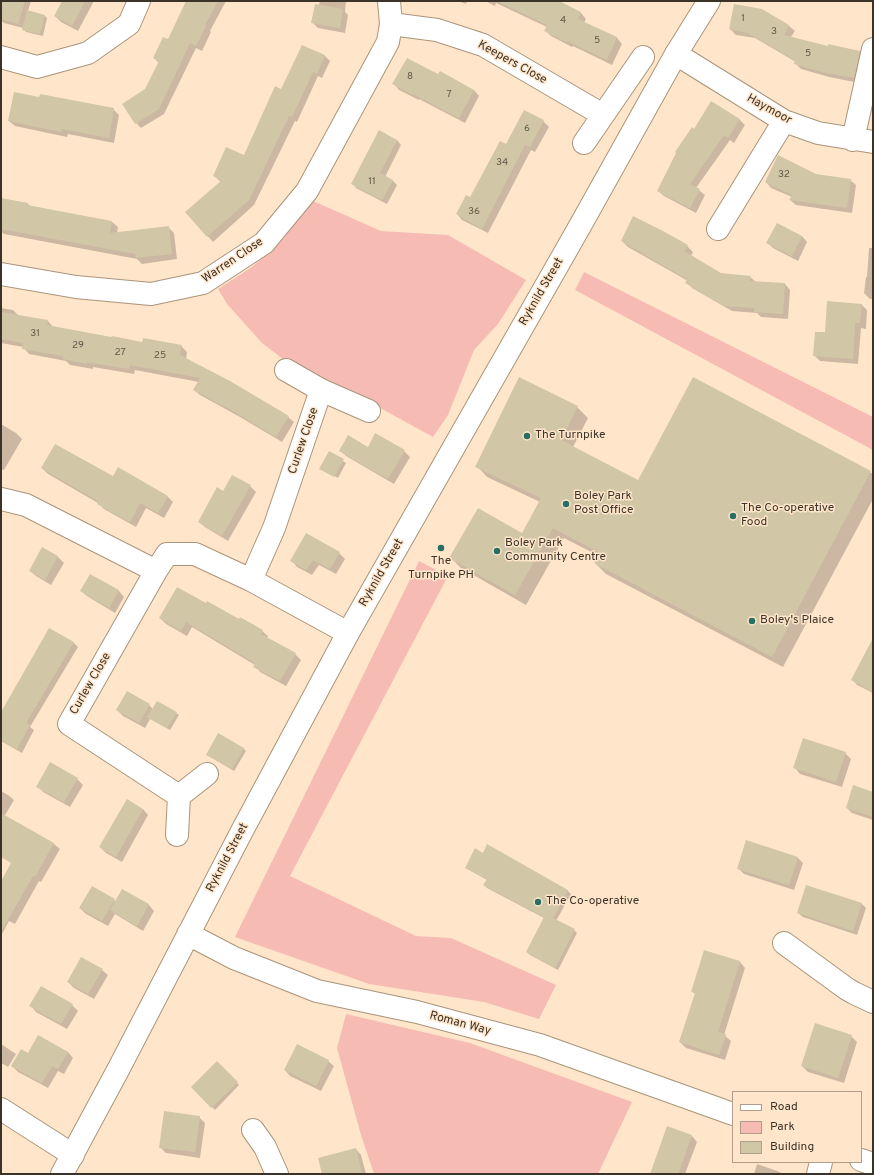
<!DOCTYPE html>
<html>
<head>
<meta charset="utf-8">
<style>
  body { margin:0 }
  #map { position:relative; width:874px; height:1175px; overflow:hidden; background:#ffe6cb; font-family:Overpass,sans-serif }
  canvas { display:block }
  .frame { position:absolute; inset:0; border:2px solid #3c3328; pointer-events:none }
  .legend { position:absolute; left:732px; top:1091px; width:130px; height:72px; box-sizing:border-box; background:#ffe6cb; border:1px solid #b19e8a; margin:0; padding:5px 7px; list-style:none; font-size:12px; color:#3c3328 }
  .legend li { display:flex; align-items:center; gap:8px; height:20px }
  .legend b { width:20px; border:1px solid #b19e8a }
</style>
</head>
<body>
<div id="map">
<canvas width="874" height="1175"></canvas>
<div class="frame"></div>
<ul class="legend">
<li><b style="height:5px;background:#fff"></b>Road</li>
<li><b style="height:11px;background:#f6bcb4"></b>Park</li>
<li><b style="height:11px;background:#d1c7a7"></b>Building</li>
</ul>
</div>
<script>
const ctx = document.querySelector('canvas').getContext('2d');
ctx.lineJoin = 'round';
function fillPath(path, color) { ctx.fillStyle = color; ctx.fill(path, 'evenodd'); }
function strokePath(path, color, width, dash) { ctx.strokeStyle = color; ctx.lineWidth = width; ctx.lineCap = dash ? 'butt' : 'round'; ctx.setLineDash(dash || []); ctx.stroke(path); }
function drawText(font, color, halo, rows, align = 'center') {
  ctx.font = font + ' Overpass,sans-serif'; ctx.lineWidth = 3; ctx.setLineDash([]); ctx.textBaseline = 'middle'; ctx.strokeStyle = halo; ctx.fillStyle = color; for (const [text, x, y, turn = 0] of rows) {
    ctx.save(); ctx.translate(x, y); ctx.rotate((+turn || 0) * Math.PI / 180); ctx.textAlign = isNaN(turn) ? turn : align; if (halo) ctx.strokeText(text, 0, 0); ctx.fillText(text, 0, 0); ctx.restore();
  }
}
fillPath(new Path2D(`
  M311,200L381,231L448,235L526,280L498,324L474,350L448,415L433,437L351,392L296,369L262,343L227,304L218,289L252,267L283,239Z
  M584,272L873,417V450L575,290Z
  M419,561L448,576L290,876L416,936L451,938L556,985L539,1019L484,1002L369,984L235,937Z
  M346,1014L470,1043L632,1102L598,1174H374L361,1135L337,1048Z`), '#f6bcb4');
fillPath(new Path2D(`
  M1,1H31L28,11L45,16L47,18L43,36L26,32L23,28L4,23L1,20Z
  M64,1H94L78,31L61,22L55,16Z
  M187,1H226L210,31L211,32L202,51L196,48L164,114L141,128L136,123L146,90L159,63L154,58L168,41Z
  M320,1H346L345,12L348,15L345,33L318,28L313,23Z
  M458,1H467L466,4Z
  M485,1H556L581,13L586,19L584,23L617,38L622,44L612,65L573,46L572,47L551,36L545,30L547,27L496,3L495,6Z
  M761,10L789,26L795,31L791,37L829,47L859,51L865,57L859,83L829,77L801,69L795,63L796,62L755,38L736,35L730,29Z
  M302,46L325,56L330,61L322,78L318,76L297,122L295,121L254,205L213,242L187,213L221,182L214,176L244,156L282,90Z
  M438,76L474,90L479,96L465,123L419,99V100L399,90L394,84Z
  M40,99L113,109L119,115L114,143L68,134L67,137L15,126L9,121Z
  M524,111L543,121L549,127L535,152L531,150L488,233L462,220L457,214L470,198L506,145Z
  M739,119L745,125L734,143L730,140L696,188L705,195L696,213L664,196L658,191L694,130Z
  M397,140L401,145L385,177L393,181L397,185L387,204L356,188L352,183Z
  M815,175L850,180L856,185L852,213L796,205L790,200L792,197L771,188L766,182Z
  M1,199L27,203L30,206L112,222L118,227L117,233L168,227L174,233L177,259L142,264L137,259L4,234L1,231Z
  M662,232L687,246L693,252L691,256L721,274L750,277L756,282L785,284L790,290L788,319L761,317L757,313L732,311L692,288L687,282L688,281L628,247L622,241Z
  M802,236L807,242L798,261L773,248L768,243Z
  M869,248H873V299H870L864,293L866,277H867Z
  M861,304L867,310L866,329L861,328L858,364L820,361L814,355L826,333Z
  M1,308L13,310L19,316L48,321L53,327L143,343L181,346L187,352L186,359L288,417L294,422L282,442L240,417L200,395L194,390L199,382L135,370L134,374L93,367V369L70,365L66,361L29,354L23,347L1,343Z
  M694,378L873,474V499L783,667L606,574L595,563L599,556L564,538L526,605L461,568L451,558L523,534L540,502L487,477L477,466L577,407L588,418L573,447L638,482Z
  M1,424L16,433L22,439L4,470L1,469Z
  M368,448L404,451L410,457L394,484L346,456L340,450Z
  M329,452L346,463L338,478L322,469Z
  M42,468L113,477L168,497L173,502L164,518L146,508L136,527L104,509L98,503L48,474Z
  M250,486L256,492L228,541L205,527L199,522L224,492Z
  M43,549L58,557L64,563L51,585L36,576L30,571Z
  M339,553L345,559L336,574L319,565L312,575L297,567L292,561Z
  M90,575L119,591L124,597L115,613L87,596L81,591Z
  M160,618L239,620L262,631L268,636L267,638L295,654L301,660L286,686L260,672L255,666V665L192,627L187,636L166,624Z
  M873,640V693L857,685L852,679Z
  M73,642L78,647L30,727L34,730L22,753L1,741V714Z
  M149,705L153,709L176,713L179,715L170,730L150,719L145,728L123,716L117,710Z
  M243,748L246,751L234,771L207,755Z
  M845,753L851,759L842,787L800,774L795,768Z
  M77,779L83,785L70,807L43,792L38,786Z
  M1,791L8,795L14,800L1,822Z
  M873,793V820L852,813L847,808Z
  M143,809L148,815L122,862L106,853L100,847Z
  M28,829L54,844L60,849L41,882L39,881L15,924L9,921L1,936V883L12,864Z
  M488,846L568,891L571,894L556,921L574,930L577,933L558,970L530,955L527,952L544,918L487,888L484,885L487,880L469,870L466,867L483,854Z
  M797,857L803,863L794,890L744,874L738,868Z
  M122,890L149,905L154,911L143,931L115,914L108,926L86,914L80,908L114,900L116,902Z
  M862,904L866,908L857,935L803,917L798,913Z
  M705,951L740,962L745,968L724,1035L731,1041L725,1060L686,1048L680,1042L696,995L692,991Z
  M102,970L108,975L94,999L74,988L68,982Z
  M72,1005L78,1011L67,1029L36,1012L31,1006Z
  M39,1036L68,1052L73,1058L64,1074L58,1071L48,1088L18,1072L12,1066L28,1055Z
  M851,1036L857,1042L844,1083L808,1072L802,1066Z
  M1,1044L16,1054L8,1067L1,1063Z
  M328,1061L334,1066L321,1091L290,1076L285,1070Z
  M217,1062L239,1085L215,1110L192,1087Z
  M199,1117L205,1123L200,1158L166,1153L160,1147Z
  M692,1136L697,1142L685,1174H651Z
  M356,1149L361,1155L366,1174H323Z
  M757,1164L780,1172L782,1174H754Z`), '#0003');
fillPath(new Path2D(`
  M1,1H25L18,24L1,19Z
  M62,1H85L72,26L54,16Z
  M186,1H218L205,25L206,26L196,46L190,43L159,109L135,124L122,104L145,89L159,61L153,58L163,37L168,39Z
  M497,1H559L581,12L578,19L617,37L607,60L567,41L566,42L544,31L547,25Z
  M315,4L343,9L340,28L311,23Z
  M734,4L762,9L789,25L784,35L828,46V44L860,51L854,78L822,72L794,64L795,60L748,33L729,29Z
  M27,10L45,15L40,34L22,30Z
  M302,45L325,55L317,74L313,72L292,117L289,116L249,200L207,237L185,212L222,180L213,176L226,147L244,155L275,86L281,89Z
  M407,58L438,74L440,71L474,90L459,118L413,94V95L392,84Z
  M14,92L39,97L40,94L114,108L109,138L62,129L61,132L8,121Z
  M711,101L740,119L728,138L724,135L690,184L700,189L690,208L657,191L676,153L675,152L692,127L694,129Z
  M524,110L544,120L530,147L525,145L482,229L456,214L466,195L470,197L500,141L506,144Z
  M379,130L397,140L380,173L393,180L382,200L351,184Z
  M778,155L816,174L851,179L847,208L789,200L792,195L765,182Z
  M1,198L28,203L27,205L112,221L110,233L169,226L172,254L136,258L135,254L1,229Z
  M633,216L663,231L688,245L684,251L721,273L751,276L750,281L785,283L783,314L754,312V308L724,306L685,283L687,279L621,241Z
  M777,223L802,236L792,256L766,243Z
  M827,301L862,304L860,323H855L853,359L813,356L815,332H825Z
  M1,312L48,320L47,325L111,337L112,336L142,342L143,338L182,345L180,355L230,381L289,416L276,437L233,411L193,390L200,378L130,365L129,369L87,362V364L63,359V356L22,349L23,343L1,339Z
  M519,377L578,406L561,440L638,480L693,377L871,471L772,657L594,563L600,553L553,528L515,595L449,558L478,508L522,533L541,498L475,467Z
  M375,433L405,450L388,479L339,451L348,435L368,447Z
  M55,444L113,476L118,467L168,496L158,513L140,503L130,522L97,504L98,501L41,468Z
  M329,451L344,459L334,477L319,469Z
  M232,475L251,485L222,536L198,522L217,487L223,491Z
  M306,533L340,552L330,569L313,560L306,570L290,561Z
  M42,547L58,556L45,580L29,571Z
  M90,574L119,590L109,608L80,591Z
  M177,587L206,603L207,601L239,619L240,617L263,630L261,634L296,653L280,681L253,667L255,663L186,622L181,631L159,618Z
  M49,628L74,642L26,723L30,725L17,749L1,740V712Z
  M873,638V692L851,680Z
  M127,691L150,704L139,723L116,710Z
  M157,701L177,712L167,728L147,717Z
  M218,733L244,748L232,769L206,755Z
  M803,738L846,752L836,782L793,768Z
  M50,762L78,778L64,802L36,787Z
  M853,785L873,792V817L846,808Z
  M127,799L143,809L116,857L99,847Z
  M1,813L54,843L35,877L33,876L1,932V881L11,863L1,857Z
  M746,840L798,857L789,885L737,869Z
  M487,844L568,890L553,918L575,929L555,968L526,952L544,917L483,885L487,879L465,868L475,848L483,853Z
  M806,885L862,903L853,931L797,913Z
  M92,886L115,899L102,921L79,908Z
  M122,889L149,904L137,926L110,910Z
  M704,950L740,961L718,1032L726,1034L719,1055L679,1042L695,993L691,992Z
  M81,957L103,969L88,994L67,982Z
  M41,986L73,1004L61,1024L29,1006Z
  M815,1023L852,1035L838,1078L801,1066Z
  M38,1035L68,1052L58,1069L52,1066L42,1083L11,1066L21,1049L28,1053Z
  M297,1044L329,1060L316,1086L284,1070Z
  M217,1061L238,1082L211,1108L191,1087Z
  M164,1111L200,1116L195,1152L159,1148Z
  M667,1126L692,1135L678,1174H650Z
  M356,1148L362,1174H322L318,1158Z`), '#d1c7a7');
const street = new Path2D(`
  M391,24L437,30L483,45L603,115
  M676,54L784,121L818,133L873,142
  M1,57L37,67L88,53L129,24L139,1
  M853,140L873,49
  M584,143L643,57
  M718,229L784,121
  M1,274L76,287L151,294L203,283L264,243L307,191L388,42L391,24L389,1
  M286,370L321,390L369,411
  M1,499L26,505L156,571
  M251,580L274,528L321,390
  M179,796L69,724L156,571L167,554H195L251,580L348,633
  M177,835L179,796L207,774
  M784,943L847,989L854,993L873,1002
  M1,1109L73,1155
  M253,1130L265,1147L277,1174
  M818,1174L821,1162`);
const secondary = new Path2D(`
  M188,934L234,958L317,991L417,1012L540,1045L733,1114
  M861,1160L873,1164
  M62,1174L118,1070L242,831L348,633L580,226L676,54L709,1`);
strokePath(street, '#aa947a', 24);
strokePath(secondary, '#aa947a', 24);
strokePath(street, '#fff', 22);
strokePath(secondary, '#fff', 22);
for (const [x, y, r, color] of [
  [527,436,4,"#296e63"],
  [566,504,4,"#296e63"],
  [733,516,4,"#296e63"],
  [441,548,4,"#296e63"],
  [497,551,4,"#296e63"],
  [752,621,4,"#296e63"],
  [538,902,4,"#296e63"]
]) { const dot = new Path2D(); dot.arc(x, y, r, 0, 2 * Math.PI); ctx.fillStyle = color; ctx.fill(dot); strokePath(dot, '#ffe6cb', 1.5); }
drawText('10px', '#615848', null, [
  ["1",743,19],
  ["4",563,21],
  ["3",774,32],
  ["5",597,41],
  ["5",808,54],
  ["8",410,77],
  ["7",449,95],
  ["6",527,129],
  ["34",502,163],
  ["32",784,175],
  ["11",372,182],
  ["36",474,212],
  ["31",35,334],
  ["29",78,346],
  ["27",120,353],
  ["25",160,356]
]);
drawText('12px', '#3c3328', '#ffe6cb', [
  ["Keepers Close",512,63,29],
  ["Haymoor",769,110,29],
  ["Warren Close",233,261,-34],
  ["Ryknild Street",542,292,-60],
  ["Curlew Close",304,441,-71],
  ["Ryknild Street",382,573,-60],
  ["Curlew Close",91,684,-60],
  ["Ryknild Street",228,858,-62],
  ["Roman Way",460,1024,15]
]);
drawText('12px', '#3c3328', '#ffe6cb', [
  ["The Turnpike",535,436],
  ["Boley Park",574,497],
  ["Post Office",574,511],
  ["The Co-operative",741,509],
  ["Food",741,523],
  ["Boley Park",505,544],
  ["Community Centre",505,558],
  ["The",441,562,"center"],
  ["Turnpike PH",441,576,"center"],
  ["Boley's Plaice",760,621],
  ["The Co-operative",546,902]
], 'left');
</script>
</body>
</html>
